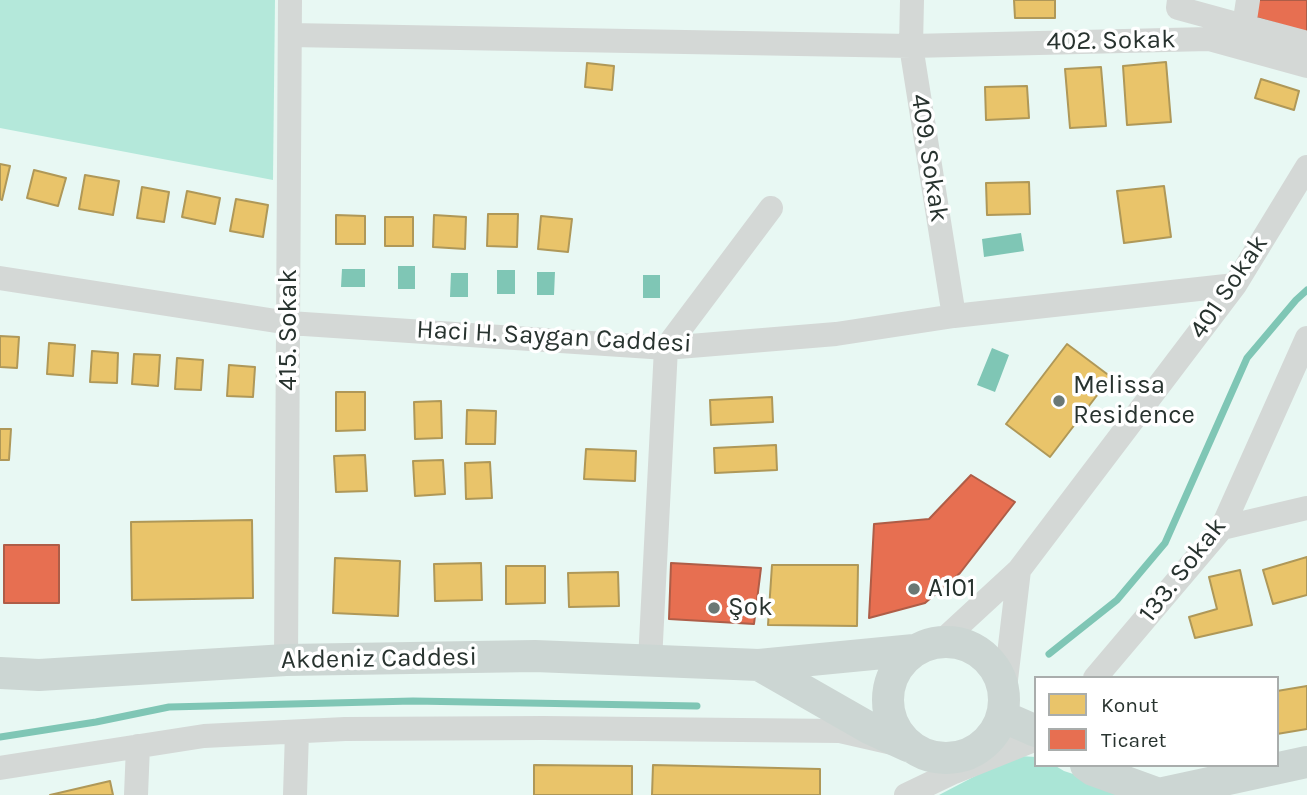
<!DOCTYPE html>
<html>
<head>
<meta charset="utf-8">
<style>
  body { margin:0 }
  #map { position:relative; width:1307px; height:795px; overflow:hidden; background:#e8f8f3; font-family:Karla,sans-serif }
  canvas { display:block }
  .legend { position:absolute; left:1034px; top:676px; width:245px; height:91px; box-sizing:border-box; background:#fff; border:2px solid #a9adac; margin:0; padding:9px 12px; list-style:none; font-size:21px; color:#28332f }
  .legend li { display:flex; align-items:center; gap:14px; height:35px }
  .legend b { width:35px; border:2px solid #a9adac }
</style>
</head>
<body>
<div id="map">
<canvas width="1307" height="795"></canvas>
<ul class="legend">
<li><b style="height:19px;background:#e9c46a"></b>Konut</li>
<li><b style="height:19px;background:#e76f51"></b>Ticaret</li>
</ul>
</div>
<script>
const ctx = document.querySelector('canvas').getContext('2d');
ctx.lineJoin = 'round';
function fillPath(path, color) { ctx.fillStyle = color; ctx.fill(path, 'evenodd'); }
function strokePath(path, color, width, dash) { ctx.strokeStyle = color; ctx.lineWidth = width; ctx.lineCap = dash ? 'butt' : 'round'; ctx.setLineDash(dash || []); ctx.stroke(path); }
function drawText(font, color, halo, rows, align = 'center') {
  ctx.font = font + ' Karla,sans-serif'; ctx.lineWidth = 7; ctx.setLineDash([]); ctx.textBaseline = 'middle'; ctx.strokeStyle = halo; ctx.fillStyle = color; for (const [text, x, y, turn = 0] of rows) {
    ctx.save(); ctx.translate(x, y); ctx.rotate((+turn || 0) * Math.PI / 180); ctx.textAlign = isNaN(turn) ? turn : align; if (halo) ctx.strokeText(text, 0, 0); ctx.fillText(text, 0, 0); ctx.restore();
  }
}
fillPath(new Path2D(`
  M0,0H275L273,180L0,128Z`), '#b4e8da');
fillPath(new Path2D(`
  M1020,756L1036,757V765H1054L1064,771L1137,795H939L1000,763Z`), '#aae5d6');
fillPath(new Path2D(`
  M1021,233L1024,251L984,257L982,239Z
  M398,266H415V289H398Z
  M342,269H365V287H341Z
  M497,270H515V294H497Z
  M537,272H555L554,295H537Z
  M451,273H468V297H450Z
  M643,275H660V298H643Z
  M992,348L1009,355L995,392L977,385Z`), '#7fc6b5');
const homes = new Path2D(`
  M1014,0H1055V18H1015Z
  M1166,62L1171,122L1127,125L1123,66Z
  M587,63L614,66L612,90L585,87Z
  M1101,67L1106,126L1070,128L1065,69Z
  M1261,79L1299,91L1294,110L1255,98Z
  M1027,86L1029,118L986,120L985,87Z
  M0,164L10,166L2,200L0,199Z
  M34,170L66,178L58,206L27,198Z
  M85,175L119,181L113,215L79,209Z
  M1029,182L1030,214L987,215L986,183Z
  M1164,186L1171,237L1124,243L1117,191Z
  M142,187L169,192L164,222L137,218Z
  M187,191L220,198L215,224L182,217Z
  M236,199L268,205L263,237L230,231Z
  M488,214H518L517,247L487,246Z
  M336,215L365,216V244H336Z
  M434,215L466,217L465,249L433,247Z
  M541,216L572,219L568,252L538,249Z
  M385,217H413V246H385Z
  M0,336L19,337L17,368L0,367Z
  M49,343L75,345L73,376L47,374Z
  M1067,344L1111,377L1050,457L1006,424Z
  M92,351L118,353L117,383L90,382Z
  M134,354L160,355L158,386L132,384Z
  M177,358L203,360L201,390L175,389Z
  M229,365L255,367L253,397L227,396Z
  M336,392H365V430L336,431Z
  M772,397L773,422L711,425L710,400Z
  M441,401L442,438L415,439L414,402Z
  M467,410L496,411L495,444H466Z
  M0,429H11L9,460H0Z
  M776,445L777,470L715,473L714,448Z
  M586,449L636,451L635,481L584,479Z
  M365,455L367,491L336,492L334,456Z
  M443,460L445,494L415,496L413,461Z
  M490,462L492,498L466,499L465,463Z
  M252,520L253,598L132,600L131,522Z
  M1307,557V595L1273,604L1263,570Z
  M335,558L400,561L398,616L333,613Z
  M481,563L482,600L435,601L434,564Z
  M772,565H858L857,626L768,625Z
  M506,566H545V603L506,604Z
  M1240,570L1252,625L1195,638L1189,617L1217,609L1209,577Z
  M618,572L619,606L569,607L568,573Z
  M1307,686V729L1277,734V691Z
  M534,765L632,766V795H534Z
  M653,765L820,769V795H652Z
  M110,781L113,795H50Z`);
fillPath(homes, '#e9c46a');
strokePath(homes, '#af9858', 2);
const shops = new Path2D(`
  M1254,0H1307V33L1251,16Z
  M971,475L1015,502L960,573L925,603L869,618L874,524L929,519Z
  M4,545H59V603H4Z
  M671,563L761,568L754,624L669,619Z`);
fillPath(shops, '#e76f51');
strokePath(shops, '#ae5d47', 2);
strokePath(new Path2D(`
  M1049,654L1117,600L1165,543L1247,358L1296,300L1307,290
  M0,737L96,722L169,707L413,701L697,706`), '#7fc6b5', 7);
strokePath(new Path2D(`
  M912,0L911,46L954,316
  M1179,0L1178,8L1244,26
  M1248,0L1244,26L1307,43
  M290,35L911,46L1209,39L1307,66
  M0,278L289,323L666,348L836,334L954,316L1235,285
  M1222,528L1307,508
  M942,641L1019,570L1235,285L1307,167
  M286,660L290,0
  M650,661L666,348L771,208
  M1095,678L1222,528L1307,338
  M1005,688L1019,570
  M0,768L204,736L345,729L543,728L840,731L910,747L954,772
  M136,795L138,746
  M295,795L297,732
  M906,795L954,772L1036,739`), '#d4d8d6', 24);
strokePath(new Path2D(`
  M888 700a58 58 0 1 1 116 0a58 58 0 1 1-116 0Z
  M759,665L871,729L908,746
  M0,673L39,675L286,660L535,656L759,665L914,650
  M1004,717L1036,731
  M1086,765L1093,770L1159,794L1307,762`), '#ccd6d3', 32);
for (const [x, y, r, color] of [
  [1059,401,7,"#6b7874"],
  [914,589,7,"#6b7874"],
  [714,608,7,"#6b7874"]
]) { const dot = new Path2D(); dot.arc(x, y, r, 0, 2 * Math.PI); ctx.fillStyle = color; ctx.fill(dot); strokePath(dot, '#fff', 2.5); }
drawText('26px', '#28332f', '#fff', [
  ["402. Sokak",1111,41,-1],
  ["409. Sokak",929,158,81],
  ["401 Sokak",1229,287,-56],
  ["415. Sokak",289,330,-90],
  ["Haci H. Saygan Caddesi",554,337,3],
  ["133. Sokak",1183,570,-52],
  ["Akdeniz Caddesi",379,659,-1]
]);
drawText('26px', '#28332f', '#fff', [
  ["Melissa",1073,386],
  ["Residence",1073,416],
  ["A101",928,589],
  ["Şok",728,608]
], 'left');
</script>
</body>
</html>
